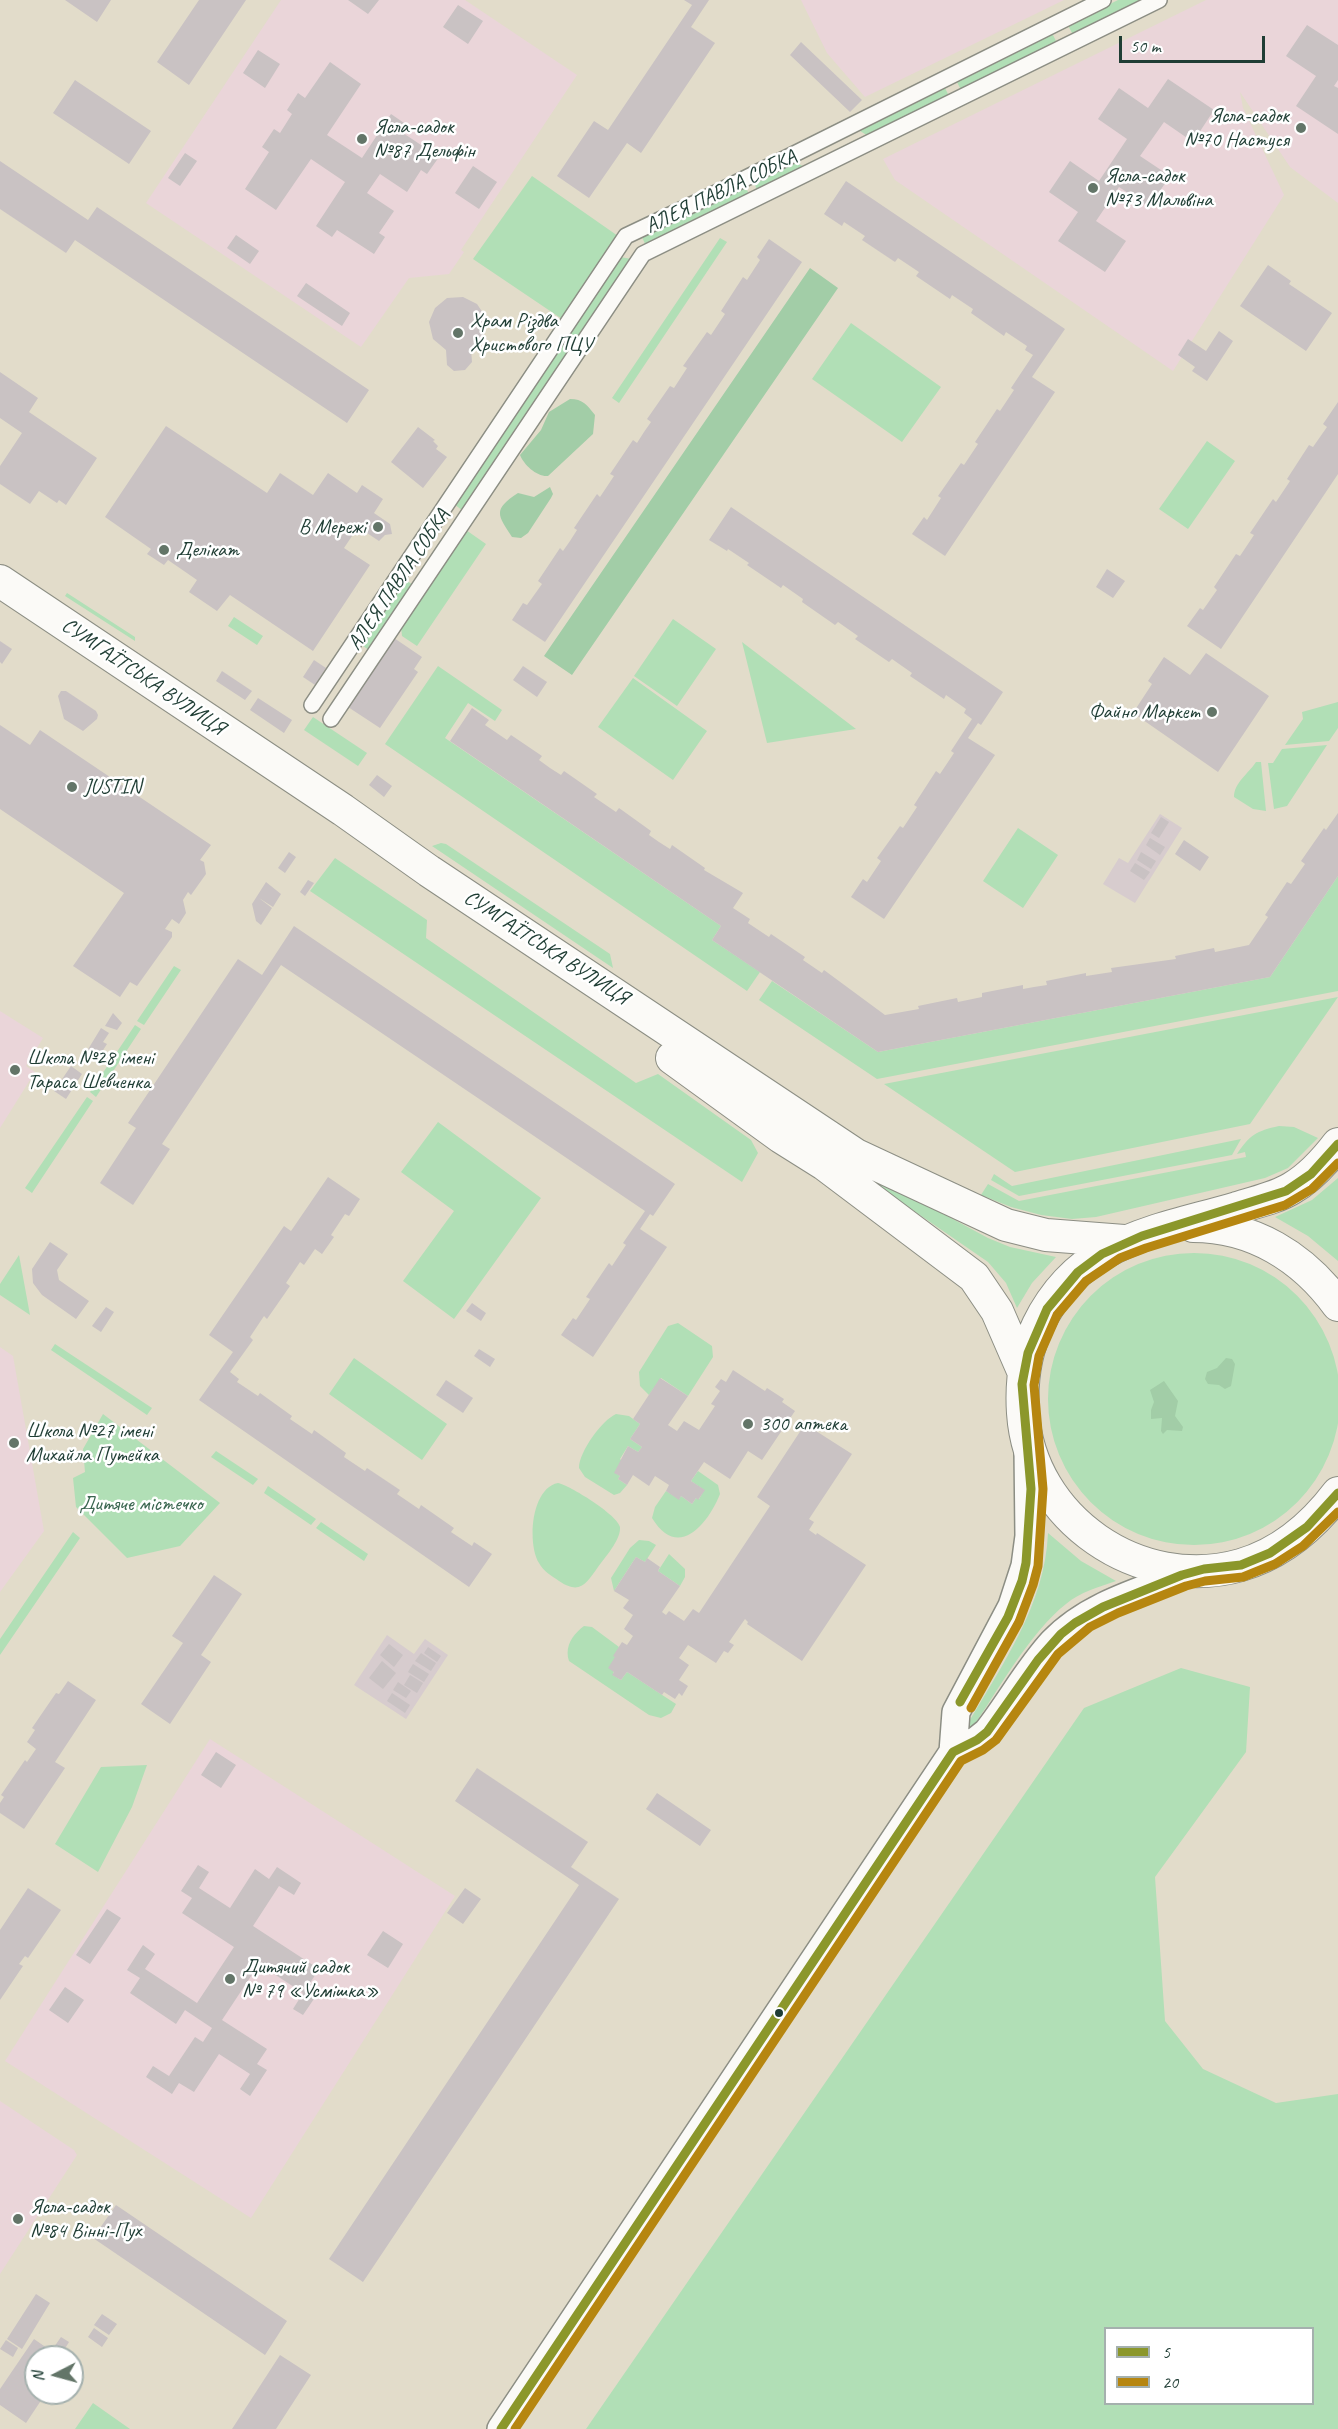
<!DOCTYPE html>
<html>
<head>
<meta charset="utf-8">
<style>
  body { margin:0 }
  #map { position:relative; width:1338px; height:2429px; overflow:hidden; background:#e2dcca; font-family:Caveat,sans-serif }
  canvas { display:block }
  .legend { position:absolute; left:1104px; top:2327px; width:210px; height:78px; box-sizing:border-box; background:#fff; border:2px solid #a5b1ae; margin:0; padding:8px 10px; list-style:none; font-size:18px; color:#1f3d34 }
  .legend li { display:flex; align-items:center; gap:12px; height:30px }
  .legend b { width:30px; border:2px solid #a5b1ae }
  .north { position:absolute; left:24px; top:2345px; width:60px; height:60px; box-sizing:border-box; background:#fff; border:2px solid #a5b1ae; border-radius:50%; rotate:264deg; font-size:16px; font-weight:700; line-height:24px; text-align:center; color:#1f3d34 }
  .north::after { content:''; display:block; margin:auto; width:21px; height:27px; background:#637568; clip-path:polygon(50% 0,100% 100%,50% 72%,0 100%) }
  .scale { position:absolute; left:1119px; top:36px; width:146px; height:27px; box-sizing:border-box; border:3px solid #1f3d34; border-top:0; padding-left:8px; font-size:18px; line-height:21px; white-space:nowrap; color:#1f3d34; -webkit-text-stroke:4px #fff; paint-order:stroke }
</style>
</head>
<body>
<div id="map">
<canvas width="1338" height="2429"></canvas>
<ul class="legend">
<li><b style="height:8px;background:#8b972b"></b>5</li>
<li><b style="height:8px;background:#b68610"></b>20</li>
</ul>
<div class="north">N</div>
<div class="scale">50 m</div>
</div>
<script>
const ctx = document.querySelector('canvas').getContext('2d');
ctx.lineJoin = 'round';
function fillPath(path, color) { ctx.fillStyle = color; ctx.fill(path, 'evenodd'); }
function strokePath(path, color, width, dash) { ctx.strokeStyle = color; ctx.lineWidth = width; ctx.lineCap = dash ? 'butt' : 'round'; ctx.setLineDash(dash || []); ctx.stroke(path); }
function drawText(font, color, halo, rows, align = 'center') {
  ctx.font = font + ' Caveat,sans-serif'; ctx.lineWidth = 5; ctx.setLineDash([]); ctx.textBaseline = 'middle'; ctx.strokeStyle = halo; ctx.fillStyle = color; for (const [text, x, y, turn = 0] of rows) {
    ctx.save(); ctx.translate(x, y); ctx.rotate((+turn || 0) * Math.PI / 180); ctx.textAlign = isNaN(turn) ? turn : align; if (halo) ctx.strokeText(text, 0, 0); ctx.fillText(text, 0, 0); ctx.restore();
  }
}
fillPath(new Path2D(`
  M281,0H465L577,75L461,250L464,252L449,274L409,278L361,347L146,203Z
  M801,0H1064L865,97L827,53Z
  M1206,0H1338V203L1290,167L1240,92L1243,108L1284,195L1173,371L895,180L883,159Z
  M0,1011L43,1038L26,1066L35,1072L0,1128Z
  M0,1347L13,1356L44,1531L0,1592Z
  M210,1739L455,1896L251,2218L5,2061Z
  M0,2101L74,2150L77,2155L0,2274Z`), '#ead5d9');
fillPath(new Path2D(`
  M1160,814L1182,828L1135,903L1103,884L1119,858L1128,863Z
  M387,1635L414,1654L425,1639L448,1655L406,1719L354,1685Z`), '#d7ccce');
fillPath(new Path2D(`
  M1118,0H1144L1073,35L1068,25Z
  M1052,33L1057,43L961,90L956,80Z
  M944,86L949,96L868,136L857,129Z
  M792,161L805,167L757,190L753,180Z
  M532,176L618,236L562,319L473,259Z
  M744,184L749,194L646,246L641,235Z
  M720,238L727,242L619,403L612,398Z
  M620,257L632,259L463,511L454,504Z
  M851,323L941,387L902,442L812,379Z
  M1207,441L1235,461L1188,529L1159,509Z
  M466,530L486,544L417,646L402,636L401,627Z
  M404,579L413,585L369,650L360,644Z
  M67,593L135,637V641L65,596Z
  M234,617L263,636L257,645L228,626Z
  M673,619L716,649L677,706L634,676Z
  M742,642L856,729L767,743Z
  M438,666L502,710L495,721L468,703L445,738L721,926L712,940L760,972L747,991L385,744Z
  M633,678L707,731L673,780L598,727Z
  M1338,702V728L1329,741L1285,745L1303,719L1302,712Z
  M313,717L367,753L358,766L304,730Z
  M1327,745L1287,806L1274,809L1268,763H1273L1282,749Z
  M1256,762H1261L1266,811L1253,809L1234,797C1234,783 1248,774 1256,762Z
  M1018,828L1058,855L1023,908L983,881Z
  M441,843L446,844L610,954L613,968L432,846Z
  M335,858L427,920L426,938L636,1083L658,1074L751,1140L758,1153L742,1182L310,891Z
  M1338,876V991L877,1079L759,1000L772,981L878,1052L1270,977Z
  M174,966L181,970L144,1025L137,1021Z
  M1338,997L1250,1124L1015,1172L884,1084Z
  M135,1025L141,1029L96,1097L90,1092Z
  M87,1097L93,1101L32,1193L25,1188Z
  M438,1122L541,1198L454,1319L403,1281L454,1211L401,1172Z
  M1279,1126L1294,1127L1318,1138L1288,1168L1265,1178L1096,1217L1072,1219L1041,1215L1011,1207L981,1195L988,1184L1019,1201L1246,1157L1245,1152L1237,1154C1250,1135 1256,1131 1279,1126Z
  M1241,1139L1232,1155L1019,1196L991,1180L994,1174L1012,1186Z
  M875,1177L988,1238L1010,1247L1056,1257L1032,1283L1017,1308L1006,1283L988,1262L872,1182Z
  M1338,1178V1261L1308,1236L1275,1217L1312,1200Z
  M1048 1399a146 146 0 1 1 292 0a146 146 0 1 1-292 0Z
  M19,1255L30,1315L0,1295V1284Z
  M678,1323L712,1346L713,1357L688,1396L661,1378L649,1395L640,1386L639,1372L668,1326Z
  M55,1344L152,1408L147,1415L51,1350Z
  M354,1358L447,1424L422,1460L329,1394Z
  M103,1414L220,1503L180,1546L127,1558L76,1507L73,1478L85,1472L83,1449Z
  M616,1414L629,1416L640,1424L630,1439L642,1447L638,1452L628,1446L620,1459L622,1461L615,1472L620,1476L618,1479L627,1485L620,1493L614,1495L585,1477L579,1468C579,1452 602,1420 616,1414Z
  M216,1451L258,1479L253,1485L211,1457Z
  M698,1471L718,1485L720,1494C708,1524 678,1561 652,1518L655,1507L666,1491L679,1499L681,1496L692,1504L696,1498L699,1499L704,1490L691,1481Z
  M558,1483C569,1485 618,1515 620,1527C621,1540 605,1557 598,1567C586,1584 580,1595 559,1581C552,1576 543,1571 539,1563C527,1544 531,1488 558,1483Z
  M268,1486L316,1519L311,1525L264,1493Z
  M321,1522L368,1554L364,1561L316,1528Z
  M73,1532L80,1538L0,1655V1639Z
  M1048,1533L1081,1561L1116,1581C1099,1587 1080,1592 1066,1604C1030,1632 997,1692 971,1730L966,1727C1001,1666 1045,1606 1048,1533Z
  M639,1540L649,1541L656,1545L645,1562L636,1557L614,1591L611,1578L630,1548Z
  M669,1554L685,1569V1577L680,1586L658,1571Z
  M584,1626L592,1627L619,1647L613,1675L621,1680L627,1672L676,1704L671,1713L661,1718L649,1715L569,1661C564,1647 573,1634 584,1626Z
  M1181,1668L1250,1687L1246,1752L1155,1877L1165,2021L1203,2069L1276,2103L1338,2094V2429H586L1084,1708ZM1106,2328H1312V2404H1106Z
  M147,1765L132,1807L98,1872L55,1844L101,1767Z
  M93,2403L130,2429H75Z`), '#b1dfb6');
fillPath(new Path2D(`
  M810,268L838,288L572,675L544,656Z
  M570,399C583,399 587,405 595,415L593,434L548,476C537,477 524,465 520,455L541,430L549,412Z
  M550,487L553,494L551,498L528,533L521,538L512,537C498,515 492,510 518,493L534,497Z
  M1226,1358L1232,1359L1235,1364L1231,1386L1225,1389L1219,1385L1208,1384L1205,1379L1207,1372L1217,1368Z
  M1164,1381L1178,1401L1175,1416L1183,1427L1182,1431L1167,1430L1163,1434L1161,1431L1162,1418L1151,1419V1410L1154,1402L1150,1390Z`), '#a2cda7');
fillPath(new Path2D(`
  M65,0H111L97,22Z
  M199,0H246L189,85L157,62Z
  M348,0H379L368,14Z
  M684,0H709L691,27L715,43L641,153L627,143L589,198L557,176L594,121L608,130L692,5Z
  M458,5L483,21L468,44L443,27Z
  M1307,25L1338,45V80L1334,86L1338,88V134L1296,106L1316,76L1286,56Z
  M801,42L862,100L850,112L790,55Z
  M258,50L280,64L265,88L243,73Z
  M330,62L361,84L327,135L362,158L391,114L407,125L403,133L439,157L427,174L421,170L407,192L380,174L367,193L394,211L379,233L385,237L374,254L337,230L332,237L316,226L345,182L311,159L276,210L245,189L269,152L262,147L274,129L280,133L292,114L287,110L298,93L305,98Z
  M1168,79L1214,110L1193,142L1164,122L1140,156L1170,176L1149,207L1119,187L1096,221L1126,241L1105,272L1058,241L1078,212L1049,192L1070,161L1099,181L1127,139L1098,119L1119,88L1148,108Z
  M75,80L151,131L129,164L53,113Z
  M185,153L197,161L180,186L168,178Z
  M0,161L88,220L97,207L369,390L347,423L75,240L66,253L0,209Z
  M473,166L497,182L479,209L455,193Z
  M846,181L1065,329L1032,377L1055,392L945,556L912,534L924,517L927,520L941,498L938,496L961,463L964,465L978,444L975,442L997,409L1000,411L1014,390L1011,388L1033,355L1025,350L1027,346L1006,332L1004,336L971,313L973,309L952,295L950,299L916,276L919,272L898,258L895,262L862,240L865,236L844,222L842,226L824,214Z
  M236,235L259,251L250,264L227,248Z
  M769,239L802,262L545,642L512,620L523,603L527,605L542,584L538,581L560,548L563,551L570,541L577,530L574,528L597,494L600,497L614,476L610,474L633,440L637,443L644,432L651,422L647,419L670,386L674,388L687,368L683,366L707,332L711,335L725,314L721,311L743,277L747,280L760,260L757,257Z
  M1268,265L1291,281L1289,284L1332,313L1306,351L1240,306Z
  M306,283L350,313L342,326L297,296Z
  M463,297L477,304L485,316L486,327L481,340L471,349L472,362L465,370L454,371L447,365L446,350L433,339L429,322L435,308L447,298Z
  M1219,331L1233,341L1207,381L1192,371L1195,367L1178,355L1188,339L1206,351Z
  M0,372L38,398L29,412L97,458L66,505L59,500L57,503L39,491L30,504L0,484V466L22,433L0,418Z
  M1338,402V474L1221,649L1187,626L1200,608L1203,610L1217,590L1214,587L1236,554L1240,556L1254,535L1250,533L1273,499L1276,502L1290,481L1287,479L1309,445L1313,447L1327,427L1323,424Z
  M166,426L267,493L280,473L313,495L328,473L357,493L362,485L383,499L374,513L390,524L392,534L385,535L379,541L358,527L344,548L370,565L313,651L230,595L217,611L189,592L197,580L168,560L164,565L147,554L151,549L105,517Z
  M418,427L435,440L433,441L438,446L436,449L447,457L423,488L391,462Z
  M731,507L1003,692L981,725L978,723L968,738L995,755L884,919L851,897L863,879L867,882L881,861L877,858L900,826L903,828L917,807L914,805L936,771L940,774L954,753L951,751L972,719L964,713L966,709L946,695L944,699L910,676L912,673L892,659L889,662L855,639L858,636L838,622L835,625L802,602L803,599L783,585L781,588L747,565L749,563L728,549L727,551L709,540Z
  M1107,569L1125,581L1113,598L1096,587Z
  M394,638L422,657L414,669L418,672L380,728L348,707Z
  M0,641L12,649L2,664L0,662Z
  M1206,653L1269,696L1218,772L1133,713L1152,684L1148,681L1164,657L1190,675Z
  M314,660L326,668L315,685L303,677Z
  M523,666L547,682L537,697L513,680Z
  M222,671L252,691L245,700L216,681Z
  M61,691H66L96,711L98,715L97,719L83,731L64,719L58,696Z
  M258,698L292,720L284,733L250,710Z
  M472,708L489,720L485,725L507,740L511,735L542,756L539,760L550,768L561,775L564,771L597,794L594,797L616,812L619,808L651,831L649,835L659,842L670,849L672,845L705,868L704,870L743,893L733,908L750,919L748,923L769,937L771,934L805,957L803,960L822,973L824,970L885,1015L919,1009L918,1006L957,998L958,1002L982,997V993L1023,985V989L1034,987L1047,985L1046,981L1086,973V976L1112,972L1111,968L1176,959L1175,956L1214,948L1215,952L1249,945L1268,917L1265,915L1287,882L1291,884L1305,864L1301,861L1324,828L1326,830L1338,813V876L1270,977L878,1052L712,940L721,926L450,741Z
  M0,725L30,745L40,730L211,845L200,860L204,862L206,874L191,895L188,892L183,900L186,913L179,924L172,919L165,929L172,932V937L137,986L130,982L120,997L73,966L124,893L0,809Z
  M377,775L392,786L384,797L369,785Z
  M1161,817L1169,822L1159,838L1151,833Z
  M1150,838L1165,847L1160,855L1146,845Z
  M1184,840L1209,857L1200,871L1175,854Z
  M289,852L296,857L285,873L278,868Z
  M1141,852L1156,861L1151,869L1137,860Z
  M1135,863L1150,872L1144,880L1130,871Z
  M308,880L314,883L305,896L300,892Z
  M266,882L281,894L273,907L259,898L272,908L261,925L256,921L252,904Z
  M294,926L675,1184L653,1216L650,1214L640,1229L667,1247L593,1357L561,1335L573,1318L576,1320L590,1299L586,1297L609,1263L612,1266L626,1245L623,1243L645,1211L281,965L162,1144L170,1149L133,1205L100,1183L136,1128L128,1123L238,959L262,975Z
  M113,1013L122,1023L117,1030L105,1026Z
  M101,1028L109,1033L103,1042L107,1044L98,1058L87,1051Z
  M71,1066L82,1074L66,1099L54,1091Z
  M328,1177L360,1199L349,1216L345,1214L331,1235L334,1237L322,1254L315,1249L304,1265L300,1262L286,1283L290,1286L267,1319L264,1316L250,1337L253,1340L230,1372L239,1379L237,1382L258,1396L260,1393L292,1416L290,1419L312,1434L314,1430L346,1453L344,1457L365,1471L367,1468L400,1490L397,1494L419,1509L421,1505L454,1528L451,1532L472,1546L474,1542L492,1554L469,1587L199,1400L233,1352L209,1335L284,1226L291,1231Z
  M50,1242L68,1254L57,1270L59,1280L89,1301L76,1319L42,1295L33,1283L32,1269Z
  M472,1303L486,1313L481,1321L466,1311Z
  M106,1307L114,1312L101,1332L92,1326Z
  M479,1349L495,1359L490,1367L474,1356Z
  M733,1370L765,1391L767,1388L784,1399L782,1402L795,1411L762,1460L748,1451L730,1479L704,1462L691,1481L705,1490L698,1500L696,1498L692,1504L681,1496L679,1500L666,1491L669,1485L655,1476L649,1486L633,1475L627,1485L618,1479L620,1476L614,1473L628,1446L638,1452L642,1447L630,1439L640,1424L633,1419L660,1378L688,1396L668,1425L677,1431L684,1421L699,1430L715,1406L711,1404L720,1391L715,1387L721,1379L726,1382Z
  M446,1380L473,1398L463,1413L436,1395Z
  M805,1424L852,1454L809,1519L814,1522L809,1530L816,1535L817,1533L866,1565L802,1661L747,1624L748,1622L745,1619L729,1642L734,1645L728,1653L724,1651L716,1663L688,1645L679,1658L689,1665L679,1680L688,1686L682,1696L679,1693L675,1699L664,1692L662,1695L627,1672L621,1680L612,1675L614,1672L608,1668L615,1657L613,1656L622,1642L627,1645L633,1636L624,1629L633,1615L623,1608L629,1600L614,1591L636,1557L645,1562L647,1558L660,1567L658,1571L680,1586L662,1612L666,1615L669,1611L684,1621L693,1609L699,1613L770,1506L757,1497Z
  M214,1575L242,1594L201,1655L211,1662L170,1724L141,1704L183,1643L172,1636Z
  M389,1644L403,1655L394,1667L380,1655Z
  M428,1647L441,1656L437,1662L424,1653Z
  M421,1653L436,1663L431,1671L415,1661Z
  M382,1661L396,1673L383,1689L369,1678Z
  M413,1664L429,1674L424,1682L408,1672Z
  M410,1675L423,1683L417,1693L404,1685Z
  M68,1681L96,1700L55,1762L65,1768L24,1829L0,1813V1803L4,1797L1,1795L25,1760L27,1762L36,1749L27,1742L35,1730L32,1728L56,1693L59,1694Z
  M398,1682L411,1691L406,1698L393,1690Z
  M392,1693L410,1705L405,1713L387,1701Z
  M216,1752L236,1765L221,1788L201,1775Z
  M477,1768L588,1842L571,1867L619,1899L363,2282L329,2259L579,1885L455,1801Z
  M657,1793L711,1830L700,1846L646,1809Z
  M198,1865L209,1872L199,1888L230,1908L255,1869L269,1879L277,1867L301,1883L294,1895L279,1886L253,1926L319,1969L310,1983L320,1990L303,2015L293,2009L303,1993L259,1964L222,2020L267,2049L257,2064L267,2070L250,2096L240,2089L250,2074L219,2054L194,2092L179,2083L172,2094L146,2077L153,2066L169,2076L195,2037L203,2042L212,2028L185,2010L176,2024L130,1993L140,1978L127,1970L143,1945L155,1954L145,1969L197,2003L234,1947L182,1913L192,1898L181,1891Z
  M28,1888L61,1910L28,1958L25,1956L19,1964L23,1966L0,2000V1930Z
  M465,1888L481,1899L463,1924L447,1913Z
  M107,1909L121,1918L90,1964L76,1955Z
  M383,1931L403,1944L388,1968L367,1955Z
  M65,1987L84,2000L68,2023L49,2010Z
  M116,2205L287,2321L265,2355L93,2238Z
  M36,2294L50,2303L22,2349L7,2339Z
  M102,2314L117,2324L109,2335L94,2325Z
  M94,2328L108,2338L102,2347L88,2337Z
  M61,2337L69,2342L61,2355L52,2350Z
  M34,2339L60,2357H36V2393H46L26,2423L0,2405V2389Z
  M6,2340L18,2348L13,2357L0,2349Z
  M280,2355L311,2375L276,2429H232Z`), '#c9c2c3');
const pedestrian = new Path2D(`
  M312,705L626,236L706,198L1103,0
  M331,719L643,254L1159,0`);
const secondary = new Path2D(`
  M953,1752L956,1712L1012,1606L1025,1566L1029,1536L1028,1450
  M501,2429L953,1752L977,1740L987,1732C1010,1703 1028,1669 1053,1642C1089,1604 1145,1590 1193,1571`);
const primary = new Path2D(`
  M0,581L343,810L429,871L856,1155L1006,1225L1046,1235L1124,1241
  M672,1058L781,1137L824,1164L974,1277L997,1311L1024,1373
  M1338,1144C1325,1161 1311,1177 1292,1188C1276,1198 1255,1202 1237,1208C1156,1232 1080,1239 1038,1325C1025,1352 1021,1383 1023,1413C1030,1519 1140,1594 1241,1565C1282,1553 1313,1526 1338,1493
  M1193,1226C1253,1226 1303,1257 1338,1305`);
strokePath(pedestrian, '#8c8e84', 18);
strokePath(secondary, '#8c8e84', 30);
strokePath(primary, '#8c8e84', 34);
strokePath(pedestrian, '#fbfaf7', 15);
strokePath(secondary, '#fbfaf7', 27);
strokePath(primary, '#fbfaf7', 32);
strokePath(new Path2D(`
  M960,1702L1008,1617L1022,1581L1026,1563L1031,1489L1022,1384L1028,1353L1047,1309L1078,1272L1102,1254L1142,1236L1286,1191L1311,1174L1338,1144
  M501,2429L953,1752L977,1740L987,1732L1038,1660L1061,1634L1075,1623L1103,1607L1182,1575L1204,1569L1241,1565L1270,1553L1307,1527L1338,1493`), '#8b972b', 9);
strokePath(new Path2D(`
  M971,1708L1019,1622L1033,1585L1038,1566L1043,1489L1034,1385L1039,1356L1057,1315L1086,1281L1120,1258L1146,1248L1285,1205L1312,1189L1338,1163
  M515,2429L961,1761L983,1750L996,1740L1058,1654L1090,1627L1118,1613L1186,1586L1205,1581L1243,1577L1275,1564L1303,1546L1338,1512`), '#b68610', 9);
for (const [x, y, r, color] of [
  [1301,128,6,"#637568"],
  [362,139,6,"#637568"],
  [1093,188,6,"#637568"],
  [458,333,6,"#637568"],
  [378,527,6,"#637568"],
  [164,550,6,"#637568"],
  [1212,712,6,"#637568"],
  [72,787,6,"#637568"],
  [15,1070,6,"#637568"],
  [748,1424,6,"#637568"],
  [14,1443,6,"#637568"],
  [230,1979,6,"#637568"],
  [779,2013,5,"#1f3d34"],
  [18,2219,6,"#637568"]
]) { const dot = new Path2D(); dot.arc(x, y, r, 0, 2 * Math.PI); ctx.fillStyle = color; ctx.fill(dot); strokePath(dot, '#fff', 2); }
drawText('21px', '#1f3d34', '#fff', [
  ["Ясла-садок",1289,116,"right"],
  ["№70 Настуся",1289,140,"right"],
  ["Ясла-садок",374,127],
  ["№87 Дельфін",374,151],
  ["Ясла-садок",1105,176],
  ["№73 Мальвіна",1105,200],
  ["Храм Різдва",470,321],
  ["Христового ПЦУ",470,345],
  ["В Мережі",366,527,"right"],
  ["Делікат",176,550],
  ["Файно Маркет",1200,712,"right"],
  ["JUSTIN",84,787],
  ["Школа №28 імені",27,1058],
  ["Тараса Шевченка",27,1082],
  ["300 аптека",760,1424],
  ["Школа №27 імені",26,1431],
  ["Михайла Путейка",26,1455],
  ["Дитячий садок",242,1967],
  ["№ 79 «Усмішка»",242,1991],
  ["Ясла-садок",30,2207],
  ["№84 Вінні-Пух",30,2231]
], 'left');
drawText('21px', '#1f3d34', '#fff', [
  ["АЛЕЯ ПАВЛА СОБКА",721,192,-26],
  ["АЛЕЯ ПАВЛА СОБКА",399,580,-56],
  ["СУМГАЇТСЬКА ВУЛИЦЯ",143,677,34],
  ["СУМГАЇТСЬКА ВУЛИЦЯ",546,948,33]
]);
drawText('21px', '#3a6650', '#fff', [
  ["Дитяче містечко",141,1504]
]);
</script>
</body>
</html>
